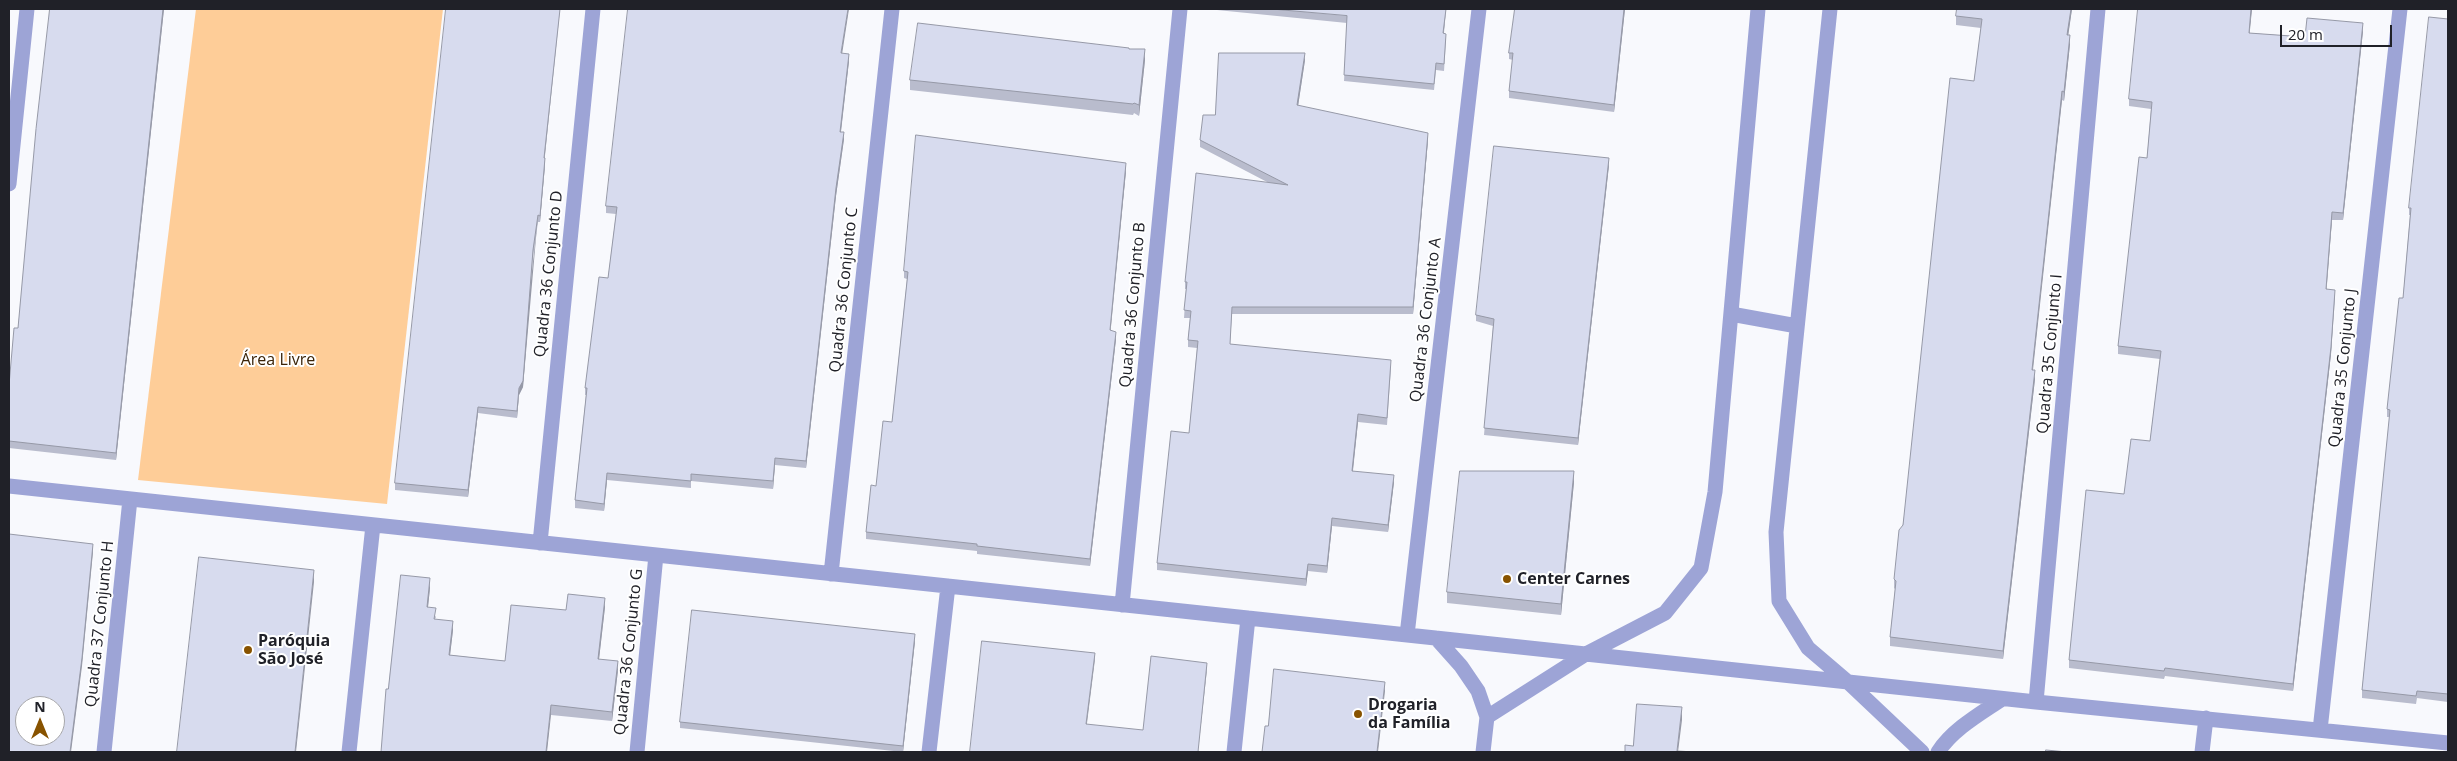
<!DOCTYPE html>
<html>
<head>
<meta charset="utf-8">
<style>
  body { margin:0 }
  #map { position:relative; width:2457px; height:761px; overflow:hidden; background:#f8f9fd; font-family:"Open Sans",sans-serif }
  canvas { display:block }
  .frame { position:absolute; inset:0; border:10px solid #202128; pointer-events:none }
  .north { position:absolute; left:15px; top:696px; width:50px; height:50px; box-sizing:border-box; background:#fff; border:1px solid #a6a6a9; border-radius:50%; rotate:0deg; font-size:14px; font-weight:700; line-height:20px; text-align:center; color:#202128 }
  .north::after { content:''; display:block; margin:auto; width:18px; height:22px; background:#885300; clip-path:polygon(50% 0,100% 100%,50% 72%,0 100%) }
  .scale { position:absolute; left:2280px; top:25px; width:112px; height:22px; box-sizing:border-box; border:2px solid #202128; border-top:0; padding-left:6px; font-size:15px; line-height:18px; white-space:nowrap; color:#202128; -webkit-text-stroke:4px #fff; paint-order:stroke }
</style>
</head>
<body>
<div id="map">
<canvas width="2457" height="761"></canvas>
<div class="frame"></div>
<div class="north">N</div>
<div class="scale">20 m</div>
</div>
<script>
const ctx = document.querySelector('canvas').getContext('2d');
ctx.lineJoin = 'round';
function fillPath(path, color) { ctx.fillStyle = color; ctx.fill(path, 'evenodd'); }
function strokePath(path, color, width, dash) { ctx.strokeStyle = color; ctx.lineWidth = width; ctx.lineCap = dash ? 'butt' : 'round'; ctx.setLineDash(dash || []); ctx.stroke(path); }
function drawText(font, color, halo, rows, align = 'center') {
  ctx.font = font + ' "Open Sans",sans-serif'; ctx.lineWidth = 4; ctx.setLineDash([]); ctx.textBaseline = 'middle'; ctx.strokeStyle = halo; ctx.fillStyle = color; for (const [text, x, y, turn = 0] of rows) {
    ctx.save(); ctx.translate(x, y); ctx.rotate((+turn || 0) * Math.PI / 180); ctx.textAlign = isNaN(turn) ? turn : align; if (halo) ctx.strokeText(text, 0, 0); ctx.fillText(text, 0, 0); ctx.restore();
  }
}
fillPath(new Path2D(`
  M196,9H443L387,504L138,480Z`), '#fecd98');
strokePath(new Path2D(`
  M1830,9L1776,532L1779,601L1808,648L1849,683L1922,752
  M9,184L27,9
  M1731,314L1797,326
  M9,486L2036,702L2448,743
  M540,543L593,9
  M831,574L892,9
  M1122,605L1180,9
  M1407,635L1479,9
  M1436,638L1461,666L1478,691L1487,717
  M2036,702L2098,9
  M2320,730L2400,9
  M104,752L130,499
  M349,752L373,525
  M637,752L656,555
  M929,752L948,586
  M1234,752L1248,618
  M1483,752L1487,717L1586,654L1665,613L1701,568L1715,492L1758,9
  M1938,752C1953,729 1980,714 2002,699
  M2202,752L2206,718`), '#9da4d6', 15);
fillPath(new Path2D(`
  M50,9H164L116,460L9,448V385L18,328Z
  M560,9L544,158L545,165L540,222H538L533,257L523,387L519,395L517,418L478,413L468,497L395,490V483Z
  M1217,9H1446L1444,33L1446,40L1444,71L1436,70L1434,90L1344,81L1347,23L1217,10Z
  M1515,9H1625L1614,112L1509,98V91L1513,60L1509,59V53Z
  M2072,9L2068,35L2070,44L2064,101L2062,100L2032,370L2035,379L2003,659L1890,646V637L1895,589L1894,588V579L1974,81L1981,28L1956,25V16Z
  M2252,9L2249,33L2305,37L2363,31L2343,220H2332L2326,289L2335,298L2331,354L2293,691L2165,676L2164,679L2069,668V660L2124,494L2150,441L2160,359L2118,354V346L2147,158L2151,109L2129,106V99Z
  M2448,19V702L2417,698L2416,704L2362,698V690L2390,417H2387V409L2403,298L2410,215H2409V208Z
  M1129,49L1145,60L1139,116L1134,113L1133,115L910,90V80Z
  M842,54L849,61L841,132L844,139L836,196L806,468L775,465L773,489L691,481V488L607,480L604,511L575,508V500L586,395H585V388L608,278L616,214L606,213V206Z
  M1305,60L1298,106L1428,140L1413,314H1232L1230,344L1391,367L1387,425L1358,422L1353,471L1394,482L1388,532L1332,526L1327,573L1308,571L1306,586L1157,570V563L1189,433L1197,348L1188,347V340L1190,318H1184L1186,289H1185V282L1269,183L1200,147V140L1215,115Z
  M1609,165L1578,445L1484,435L1493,326L1476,321V315Z
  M1126,171L1110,330L1116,339L1090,566L977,554V551L866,539V532L892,422L907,279L904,278V271Z
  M1574,482L1561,615L1447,603V592Z
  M430,588L428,607L436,617L435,619L453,630L450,655L505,661L566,610L605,607L599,659L618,670L612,721L551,715L388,689Z
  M915,641L903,752L680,728V722Z`), '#b9bccd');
fillPath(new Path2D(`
  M163,9H164L116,460V453Z
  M560,9L544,165V158Z
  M848,9H849L841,61V53Z
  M1446,9L1443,40V33Z
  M1624,9H1625L1614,112V105Z
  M2071,9H2072L2067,44V35Z
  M2251,9H2252L2249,40V33Z
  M2363,23V31L2343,220V213Z
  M2070,35V44L2064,101V92Z
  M1145,49V60L1139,116V105Z
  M1305,53V60L1297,113V105Z
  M849,54V61L840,139V132Z
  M2062,91V100L2032,379V370Z
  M844,132V139L836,196L806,468V461L836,188Z
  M1428,133V140L1413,314V307Z
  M545,158V165L540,222V216Z
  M1609,158V165L1578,445V438Z
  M1126,163V171L1110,337V330Z
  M2332,212V220L2326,297V289Z
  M538,215L523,387L519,395L517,418V411Z
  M2335,290L2331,354L2293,691V684Z
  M1116,332V339L1090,566V559Z
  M2035,370V379L2003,659V651Z
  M478,407V413L468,497V490Z
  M1358,414V422L1352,478V471Z
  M775,458V465L773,489V481Z
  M1574,471V482L1561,615V604Z
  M607,473V480L604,511V504Z
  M1394,475V482L1388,532V525Z
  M1332,518V526L1327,573V566Z
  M93,544V552L82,666L71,752H70Z
  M1308,564V571L1306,586V579Z
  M314,570V582L296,752H295Z
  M430,578V588L427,616V607Z
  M605,598V607L598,668V659Z
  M453,621V630L449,664V655Z
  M915,634V641L903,752V746Z
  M1095,653V659L1086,731V724Z
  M618,661V670L612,721V712Z
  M1207,663V669L1198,752Z
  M1385,682V691L1378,752H1377Z
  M551,705V715L547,752H546Z
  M1682,707V720L1678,752H1677Z`), '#9699a7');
const building = new Path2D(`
  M50,9H163L116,453L9,441V385L14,328H18L36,129Z
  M446,9H560L544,158H545L540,216L538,215L533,250L523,381L519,388L517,411L478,407L468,490L395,483Z
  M628,9H848L841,53L849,54L840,132H844L836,188L806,461L775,458L773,481L691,474V481L607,473L604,504L575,500L587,388H585L599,277L608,278L617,207L606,206Z
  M1272,9H1446L1443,33L1446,34L1444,64L1436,63L1434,84L1344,75L1347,16Z
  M1515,9H1624L1614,105L1509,91L1513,53H1509Z
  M1957,9H2071L2067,35H2070L2064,92L2062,91L2032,370H2035L2003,651L1890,637L1896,581L1894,579L1899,530L1903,525L1950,78L1974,81L1982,19L1956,16Z
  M2138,9H2251L2249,33L2305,37L2307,18L2363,23L2343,213L2332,212L2326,289L2335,290L2331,347L2293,684L2165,668L2164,671L2069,660L2086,490L2124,494L2131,439L2150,441L2161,351L2118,346L2139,157L2147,158L2152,102L2129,99Z
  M2429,17L2448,19V694L2417,691L2416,696L2362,690L2390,410L2387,409L2399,298H2403L2411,208H2409Z
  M918,23L1129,48V49H1145L1139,105L1134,103L1133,104L910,80Z
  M1219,53H1305L1297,105L1428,133L1413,307H1232L1230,344L1391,360L1387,418L1358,414L1352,471L1394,475L1388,525L1332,518L1327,566L1308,564L1306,579L1157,563L1171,431L1189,433L1198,341L1188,340L1191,311L1184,310L1187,282H1185L1196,173L1288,185L1200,140L1203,115H1215Z
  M916,135L1126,163L1110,330L1116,332L1090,559L977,546V544L866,532L871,485L876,486L883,421L892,422L908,272L904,271Z
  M1494,146L1609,158L1578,438L1484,428L1494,319L1476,315Z
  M1460,471H1574L1561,604L1447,592Z
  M9,534L93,544L82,658L70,752H9ZM25,706H55V736H25Z
  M199,557L314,570L295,752H177Z
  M401,575L430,578L427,607L436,608L434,619L453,621L449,655L505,661L511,605L566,610L568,594L605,598L598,659L618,661L612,712L551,705L546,752H381L386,689H388Z
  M692,610L915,634L903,746L680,722Z
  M982,641L1095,653L1086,724L1143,730L1151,656L1207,663L1198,752H970Z
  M1274,669L1385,682L1377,752H1262L1265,726H1268Z
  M1637,704L1682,707L1677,751L1695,752H1625V745L1633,746Z
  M2046,750L2067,752H2046Z`);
fillPath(building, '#d7dbee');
strokePath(building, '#9699a7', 1);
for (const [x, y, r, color] of [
  [1507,579,5,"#885300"],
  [248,650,5,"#885300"],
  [1358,714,5,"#885300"]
]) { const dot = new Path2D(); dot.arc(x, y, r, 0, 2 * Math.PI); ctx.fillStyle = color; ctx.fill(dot); strokePath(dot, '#fff', 2); }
drawText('16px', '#202128', '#fff', [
  ["Quadra 36 Conjunto D",549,274,-84],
  ["Quadra 36 Conjunto C",844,290,-84],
  ["Quadra 36 Conjunto B",1133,305,-85],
  ["Quadra 36 Conjunto A",1426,320,-83],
  ["Quadra 35 Conjunto I",2050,354,-85],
  ["Quadra 35 Conjunto J",2343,368,-84],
  ["Quadra 37 Conjunto H",100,624,-84],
  ["Quadra 36 Conjunto G",629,652,-84]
]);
drawText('16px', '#3b2408', '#fff', [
  ["Área Livre",278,360]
]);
drawText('bold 16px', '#202128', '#fff', [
  ["Center Carnes",1517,579],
  ["Paróquia",258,641],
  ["São José",258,659],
  ["Drogaria",1368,705],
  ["da Família",1368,723]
], 'left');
</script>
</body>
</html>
